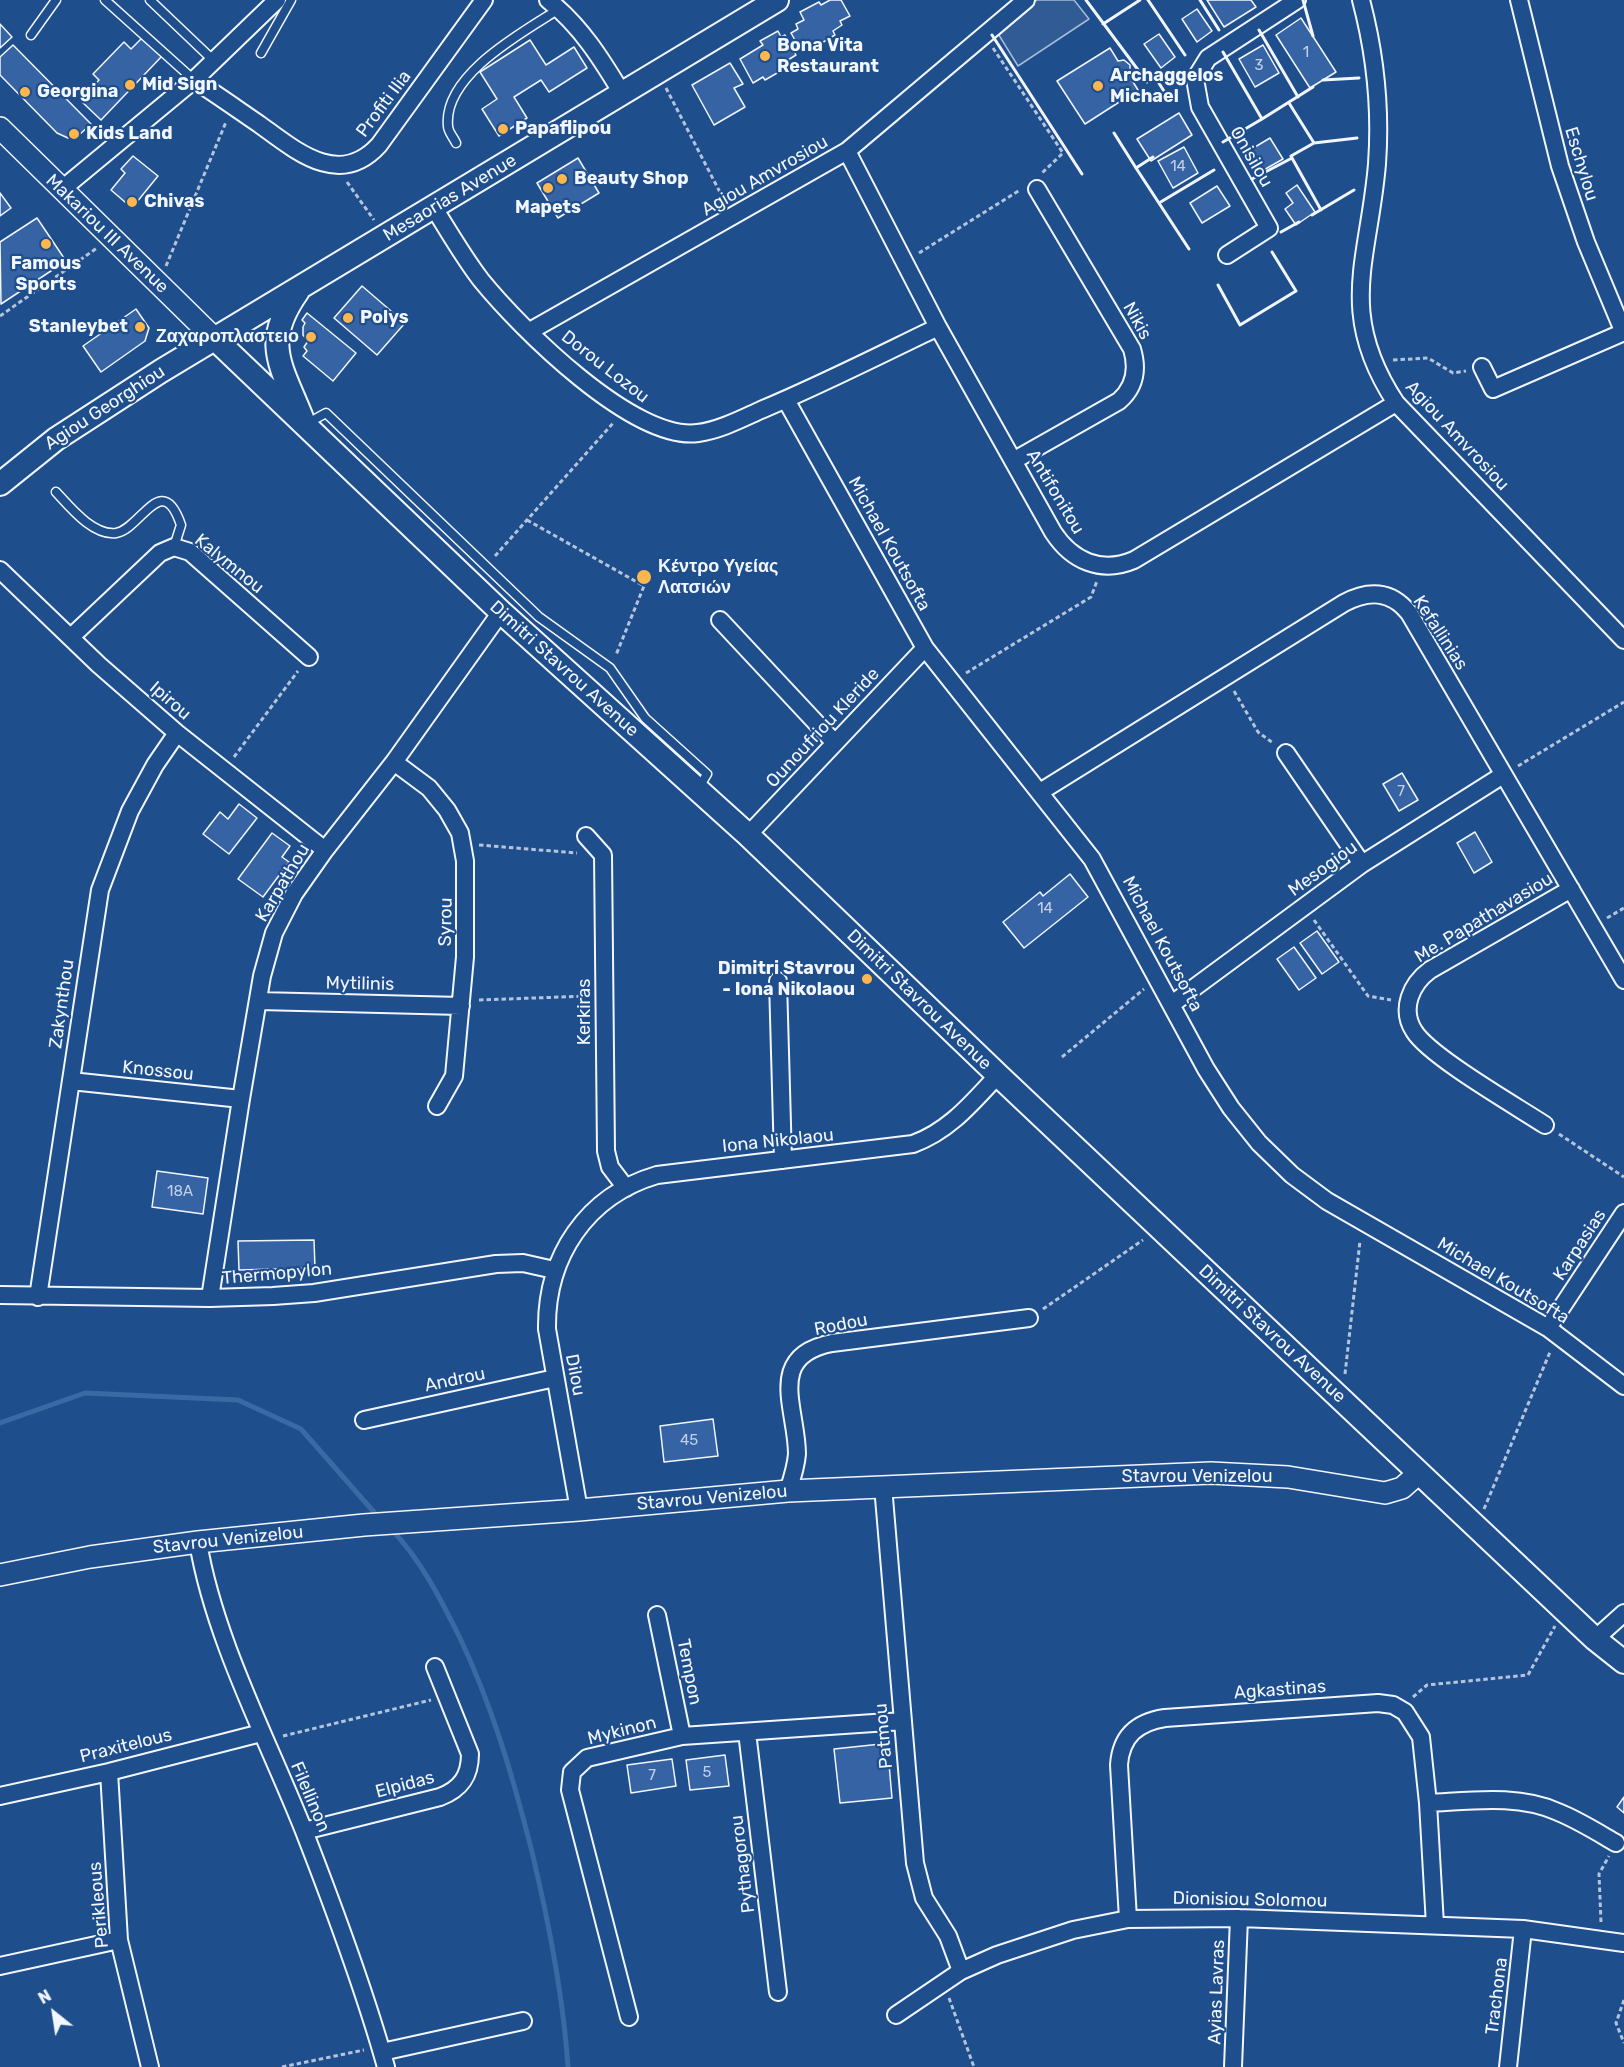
<!DOCTYPE html>
<html>
<head>
<meta charset="utf-8">
<style>
  body { margin:0 }
  #map { position:relative; width:1624px; height:2067px; overflow:hidden; background:#1f4e8c; font-family:Rubik,sans-serif }
  canvas { display:block }
  .north { position:absolute; left:24px; top:1983px; width:60px; height:60px; -webkit-text-stroke:4px #1f4e8c; paint-order:stroke; rotate:330deg; font-size:16px; font-weight:700; line-height:24px; text-align:center; color:#f2f6ff }
  .north::after { content:''; display:block; margin:auto; width:21px; height:27px; background:#f2f6ff; clip-path:polygon(50% 0,100% 100%,50% 72%,0 100%) }
</style>
</head>
<body>
<div id="map">
<canvas width="1624" height="2067"></canvas>
<div class="north">N</div>
</div>
<script>
const ctx = document.querySelector('canvas').getContext('2d');
ctx.lineJoin = 'round';
function fillPath(path, color) { ctx.fillStyle = color; ctx.fill(path, 'evenodd'); }
function strokePath(path, color, width, dash) { ctx.strokeStyle = color; ctx.lineWidth = width; ctx.lineCap = dash ? 'butt' : 'round'; ctx.setLineDash(dash || []); ctx.stroke(path); }
function drawText(font, color, halo, rows, align = 'center') {
  ctx.font = font + ' Rubik,sans-serif'; ctx.lineWidth = 4.5; ctx.setLineDash([]); ctx.textBaseline = 'middle'; ctx.strokeStyle = halo; ctx.fillStyle = color; for (const [text, x, y, turn = 0] of rows) {
    ctx.save(); ctx.translate(x, y); ctx.rotate((+turn || 0) * Math.PI / 180); ctx.textAlign = isNaN(turn) ? turn : align; if (halo) ctx.strokeText(text, 0, 0); ctx.fillText(text, 0, 0); ctx.restore();
  }
}
const parking = new Path2D(`
  M1037,0H1074L1089,19L1018,66L997,32Z`);
fillPath(parking, '#305b95');
strokePath(parking, '#a8bbd7', 1.5);
strokePath(new Path2D(`
  M0,1423L85,1393L238,1400L301,1429L380,1519
  M391,1529C421,1560 440,1598 459,1636C492,1705 513,1777 532,1852C549,1923 563,1993 568,2067`), '#3b69a3', 5);
const building = new Path2D(`
  M830,0H841L850,16L840,21L842,25L833,31L835,35L815,47L812,42L800,49L791,33L798,29L796,24L804,20L800,12L819,2L821,5Z
  M1207,0H1251L1256,7L1224,27Z
  M1197,9L1212,31L1197,42L1182,19Z
  M1301,18L1336,72L1310,88L1276,35Z
  M0,24L12,37L0,48Z
  M778,31L781,37L785,35L796,55L788,60L791,65L765,80L763,77L753,83L740,59L763,45L760,41Z
  M1159,34L1175,57L1161,68L1144,44Z
  M144,36L164,54L101,120L80,100L99,80L93,74L124,42L131,49Z
  M530,40L546,65L574,47L587,68L549,92L541,80L514,97L527,118L499,136L482,109L497,99L480,72Z
  M13,45L91,124L79,135L68,138L57,133L0,75V57Z
  M1263,45L1279,73L1255,87L1239,59Z
  M1110,48L1118,61L1124,60L1130,65V77L1138,90L1085,124L1057,81Z
  M730,63L743,84L734,88L745,107L714,125L692,85Z
  M1179,113L1192,135L1151,161L1137,139Z
  M1270,138L1283,159L1262,171L1250,150Z
  M1184,147L1198,173L1173,188L1158,161Z
  M133,156L158,176L132,208L111,190L125,173L121,169Z
  M578,158L599,193L558,218L537,183Z
  M1297,185L1315,212L1296,225L1285,209L1293,203L1286,193Z
  M1217,186L1230,206L1202,223L1190,203Z
  M0,193L11,208L0,216Z
  M37,218L66,261L1,304L0,242Z
  M362,286L405,323L377,355L334,318Z
  M136,309L149,328L145,341L101,372L83,346Z
  M307,313L356,353L333,381L303,356L307,351L304,347L308,341L303,335V327L305,323L302,320Z
  M1402,773L1418,800L1399,811L1383,784Z
  M239,804L257,818L229,854L203,834L220,812L228,819Z
  M1475,832L1492,862L1474,873L1457,843Z
  M272,833L290,846L282,857L289,862L263,897L238,879Z
  M1070,874L1088,897L1024,948L1003,922L1040,892L1043,896Z
  M1317,931L1339,962L1322,974L1300,943Z
  M1294,947L1316,978L1299,990L1277,959Z
  M157,1171L208,1178L203,1214L152,1207Z
  M314,1240L315,1268L239,1270L238,1241Z
  M713,1419L718,1456L664,1462L660,1426Z
  M881,1744L883,1765L889,1764L892,1798L840,1803L834,1749Z
  M725,1755L729,1786L690,1790L686,1760Z
  M672,1759L676,1786L631,1793L627,1765Z
  M1624,1797V1813L1617,1807Z`);
fillPath(building, '#3563a3');
strokePath(building, '#f2f6ff', 1.5);
const service = new Path2D(`
  M105,0L194,80
  M150,0L214,61
  M31,35L56,0
  M261,53L291,0
  M456,143C454,138 448,132 448,126C443,75 523,32 559,9
  M308,423L326,413L539,617L610,668L645,718L707,774L698,789
  M56,492C70,507 93,536 116,533C141,529 162,469 181,525L174,547`);
const minor = new Path2D(`
  M548,0C581,26 602,60 623,95
  M1361,0C1375,53 1381,109 1377,164C1369,260 1336,312 1396,403L1624,640
  M1519,0L1560,166L1586,242L1624,333
  M194,80C216,94 237,109 259,124C295,150 339,189 379,145L484,0
  M847,151L938,327L1053,532C1072,561 1101,574 1134,560L1396,403
  M61,190L194,80L277,0
  M434,208C449,232 464,258 481,280C520,328 634,442 698,433C720,430 741,419 761,410C821,385 880,355 938,327
  M1227,255L1269,228L1200,107L1195,79L1208,58L1297,0
  M530,331L847,151L1026,0
  M1482,367L1493,389L1624,332
  M786,400L925,648L1092,859L1206,1069L1231,1108L1259,1143L1292,1175L1327,1201L1548,1328L1624,1386
  M1013,461L1119,401C1135,387 1138,369 1132,349L1037,189
  M0,570L99,665L177,733L325,850
  M720,620L835,743
  M71,637L160,553L174,547L190,552L309,657
  M1286,753L1362,864
  M394,762L429,788L447,810L460,833L465,861V957L454,1076L437,1106
  M1040,792L1344,603C1368,590 1391,590 1409,613L1624,980
  M748,835L925,648
  M586,836L603,855L606,1151L610,1167L626,1188
  M778,981L783,1160
  M259,1001L461,1006
  M1172,1004L1362,864L1503,775
  M71,1081L241,1099
  M1545,1125C1516,1106 1429,1056 1414,1031C1400,1009 1411,984 1430,970L1571,889
  M0,1295L210,1298L273,1296L314,1293L496,1264L523,1263L554,1270
  M38,1297L100,890L130,811L155,765L177,733
  M210,1298L241,1099L262,976L274,933L294,894L325,850L394,762L501,612
  M1548,1328L1624,1213
  M364,1420L555,1378
  M883,1486L915,1863L924,1898L948,1936L961,1971
  M788,1491C792,1479 796,1467 797,1454C797,1409 765,1356 832,1343L1029,1318
  M579,1510L547,1329C546,1257 586,1196 657,1175L913,1144C949,1131 972,1103 998,1075
  M198,1542C214,1639 268,1740 304,1831C334,1908 364,1988 386,2067
  M657,1615L682,1736
  M1595,1639L1624,1613
  M747,1732L778,1992
  M109,1772L119,1940L150,2067
  M0,1796L109,1772L261,1733
  M1428,1803C1471,1801 1518,1794 1558,1812C1578,1820 1597,1832 1616,1843
  M304,1831L440,1797C461,1789 470,1776 470,1754L435,1667
  M1128,1919L1119,1765C1121,1736 1138,1722 1165,1718L1378,1703L1393,1705L1405,1712L1421,1737L1428,1803L1435,1925
  M0,1966L119,1940
  M896,2015L961,1971L997,1955L1073,1930L1128,1919L1239,1918L1523,1929L1624,1943
  M629,2017L570,1790L572,1772L587,1758L682,1736L903,1721
  M382,2052L523,2021
  M1233,2067L1239,1918
  M1508,2067L1523,1929`);
const tertiary = new Path2D(`
  M0,128L214,338
  M0,1575L90,1557L198,1542L364,1525L579,1510L788,1491L1211,1473L1288,1477L1385,1493L1402,1488L1419,1473`);
const secondary = new Path2D(`
  M298,291C261,343 281,365 302,418
  M214,338L501,612L748,835L998,1075L1595,1639L1624,1662
  M0,484L56,439L161,371L777,0`);
strokePath(service, '#f2f6ff', 11);
strokePath(minor, '#f2f6ff', 20);
strokePath(tertiary, '#f2f6ff', 24);
strokePath(secondary, '#f2f6ff', 26);
strokePath(new Path2D(`
  M993,48L1063,153L1042,173
  M666,88L725,202
  M347,182L374,220
  M919,253L1020,190
  M166,266L226,122
  M0,316L97,248
  M1393,360L1428,358L1453,373L1466,371
  M527,520L644,586L616,655
  M495,556L614,422
  M966,673L1091,597L1097,581
  M1234,691L1258,732L1273,743
  M234,757L298,671
  M1518,766L1624,702
  M479,845L577,853
  M1607,918L1624,908
  M1314,920L1368,996L1391,1000
  M479,1000L589,996
  M1062,1057L1144,989
  M1559,1134L1624,1177
  M1043,1309L1143,1240
  M1345,1374L1360,1241
  M1484,1509L1550,1352
  M1413,1697L1427,1685L1528,1675L1555,1626
  M283,1736L431,1700
  M1601,1922L1599,1874L1609,1856
  M949,1998L974,2067
  M1624,2000L1616,2023L1624,2043
  M282,2067L364,2050`), '#b3c4dc', 3, [4.5, 3]);
strokePath(service, '#1f4e8c', 8);
strokePath(minor, '#1f4e8c', 16);
strokePath(tertiary, '#1f4e8c', 21);
strokePath(secondary, '#1f4e8c', 22);
strokePath(new Path2D(`
  M1086,0L1147,82L1155,77L1169,99
  M1148,0L1185,55
  M1200,0L1219,30
  M1303,0L1313,36
  M1103,24L1140,0
  M1259,30L1298,97
  M992,35L1082,174
  M1223,52L1262,119L1223,142
  M1323,80L1359,78
  M1262,119L1313,87
  M1114,133L1136,168
  M1314,143L1357,138
  M1153,157L1136,168L1189,249
  M1292,158L1321,210
  M1252,179L1292,158L1291,156L1314,143L1289,103
  M1159,203L1214,170
  M1312,215L1354,190
  M1281,232L1299,222
  M1218,285L1240,325L1296,291L1272,252`), '#f2f6ff', 3);
for (const [x, y, r, color] of [
  [765,56,6,"#ffb74d"],
  [130,85,6,"#ffb74d"],
  [1098,86,6,"#ffb74d"],
  [25,92,6,"#ffb74d"],
  [503,129,6,"#ffb74d"],
  [74,134,6,"#ffb74d"],
  [562,179,6,"#ffb74d"],
  [548,188,6,"#ffb74d"],
  [132,202,6,"#ffb74d"],
  [46,244,6,"#ffb74d"],
  [348,318,6,"#ffb74d"],
  [140,327,6,"#ffb74d"],
  [311,337,6,"#ffb74d"],
  [644,577,8,"#ffb74d"],
  [867,979,6,"#ffb74d"]
]) { const dot = new Path2D(); dot.arc(x, y, r, 0, 2 * Math.PI); ctx.fillStyle = color; ctx.fill(dot); strokePath(dot, '#1f4e8c', 2); }
drawText('15px', '#c3d1e8', null, [
  ["1",1306,53],
  ["3",1259,66],
  ["14",1178,167],
  ["7",1401,792],
  ["14",1045,909],
  ["18A",180,1192],
  ["45",689,1441],
  ["5",707,1773],
  ["7",652,1776]
]);
drawText('bold 18px', '#f2f6ff', '#1f4e8c', [
  ["Bona Vita",777,46],
  ["Restaurant",777,67],
  ["Archaggelos",1110,76],
  ["Michael",1110,97],
  ["Mid Sign",142,85],
  ["Georgina",37,92],
  ["Papaflipou",515,129],
  ["Kids Land",86,134],
  ["Beauty Shop",574,179],
  ["Chivas",144,202],
  ["Mapets",548,208,"center"],
  ["Famous",46,264,"center"],
  ["Sports",46,285,"center"],
  ["Polys",360,318],
  ["Stanleybet",128,327,"right"],
  ["Ζαχαροπλαστειο",299,337,"right"],
  ["Κέντρο Υγείας",658,567],
  ["Λατσιών",658,588],
  ["Dimitri Stavrou",855,969,"right"],
  ["- Iona Nikolaou",855,990,"right"]
], 'left');
drawText('18px', '#f2f6ff', '#1f4e8c', [
  ["Profiti Ilia",384,104,-53],
  ["Onisilou",1251,157,60],
  ["Eschylou",1581,164,73],
  ["Agiou Amvrosiou",765,176,-30],
  ["Mesaorias Avenue",450,198,-31],
  ["Makariou III Avenue",107,234,44],
  ["Nikis",1137,321,61],
  ["Dorou Lozou",605,367,38],
  ["Agiou Georghiou",105,408,-33],
  ["Agiou Amvrosiou",1457,436,47],
  ["Antifonitou",1055,492,59],
  ["Michael Koutsofta",889,544,61],
  ["Kalymnou",229,564,39],
  ["Kefallinias",1440,633,57],
  ["Dimitri Stavrou Avenue",564,669,42],
  ["Ipirou",170,701,41],
  ["Ounoufriou Kleride",823,728,-47],
  ["Mesogiou",1323,869,-36],
  ["Karpathou",283,883,-59],
  ["Me. Papathavasiou",1484,918,-31],
  ["Syrou",446,922,-89],
  ["Michael Koutsofta",1162,944,62],
  ["Mytilinis",360,984,1],
  ["Dimitri Stavrou Avenue",919,1000,44],
  ["Zakynthou",62,1004,-82],
  ["Kerkiras",585,1012,-90],
  ["Knossou",158,1071,6],
  ["Iona Nikolaou",778,1141,-6],
  ["Karpasias",1580,1245,-57],
  ["Thermopylon",277,1274,-5],
  ["Michael Koutsofta",1503,1281,31],
  ["Rodou",841,1325,-11],
  ["Dimitri Stavrou Avenue",1272,1334,43],
  ["Dilou",575,1375,79],
  ["Androu",455,1380,-12],
  ["Stavrou Venizelou",1197,1477],
  ["Stavrou Venizelou",712,1498,-5],
  ["Stavrou Venizelou",228,1540,-6],
  ["Tempon",689,1672,79],
  ["Agkastinas",1280,1690,-4],
  ["Mykinon",622,1731,-14],
  ["Patmou",884,1736,-95],
  ["Praxitelous",126,1746,-14],
  ["Elpidas",405,1785,-15],
  ["Filellinon",310,1797,67],
  ["Pythagorou",743,1864,-97],
  ["Dionisiou Solomou",1250,1900,1],
  ["Perikleous",99,1905,-95],
  ["Ayias Lavras",1217,1992,-88],
  ["Trachona",1497,1996,-83]
]);
</script>
</body>
</html>
